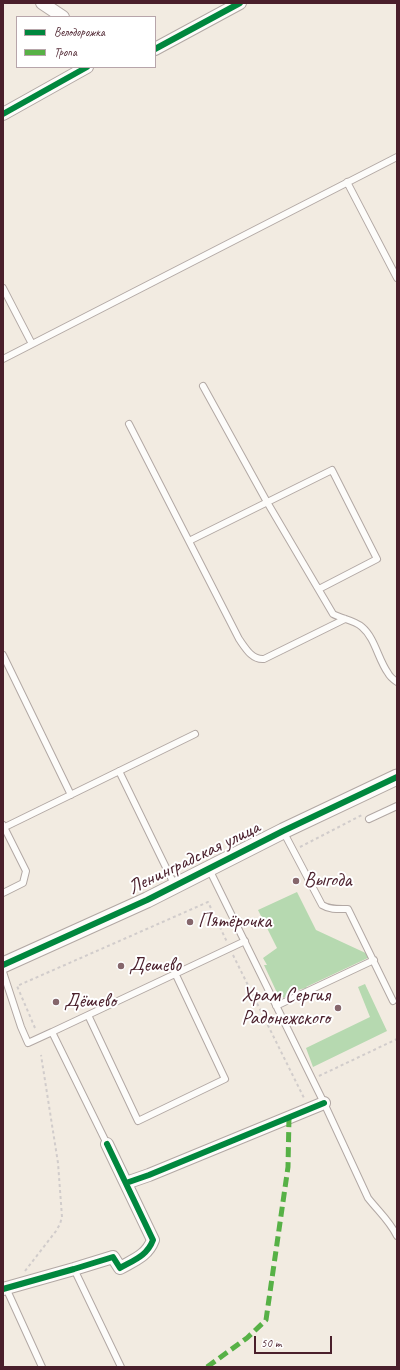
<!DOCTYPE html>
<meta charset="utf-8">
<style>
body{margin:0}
#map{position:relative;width:400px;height:1370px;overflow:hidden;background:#f2ebe1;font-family:Caveat,sans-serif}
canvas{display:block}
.frame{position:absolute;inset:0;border:4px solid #4a1f2b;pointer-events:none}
.legend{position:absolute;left:16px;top:16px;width:140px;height:52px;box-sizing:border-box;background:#fff;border:1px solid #b7a5aa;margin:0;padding:5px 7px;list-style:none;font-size:12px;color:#4a1f2b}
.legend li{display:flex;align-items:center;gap:8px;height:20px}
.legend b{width:20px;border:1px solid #b7a5aa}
.scale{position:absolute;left:254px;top:1336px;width:78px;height:18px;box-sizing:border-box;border:2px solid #4a1f2b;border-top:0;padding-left:5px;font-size:12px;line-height:14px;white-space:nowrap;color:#4a1f2b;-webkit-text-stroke:3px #fff;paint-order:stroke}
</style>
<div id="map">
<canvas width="400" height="1370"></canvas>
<div class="frame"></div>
<ul class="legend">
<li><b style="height:5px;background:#00873e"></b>Велодорожка</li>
<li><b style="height:5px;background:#57b146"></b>Тропа</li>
</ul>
<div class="scale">50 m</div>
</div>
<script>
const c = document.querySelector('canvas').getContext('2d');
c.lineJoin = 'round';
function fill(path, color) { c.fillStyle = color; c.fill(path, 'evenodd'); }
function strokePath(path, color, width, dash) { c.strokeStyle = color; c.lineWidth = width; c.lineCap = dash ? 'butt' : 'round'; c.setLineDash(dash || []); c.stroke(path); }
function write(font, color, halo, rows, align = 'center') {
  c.font = font + ' Caveat,sans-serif'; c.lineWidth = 4; c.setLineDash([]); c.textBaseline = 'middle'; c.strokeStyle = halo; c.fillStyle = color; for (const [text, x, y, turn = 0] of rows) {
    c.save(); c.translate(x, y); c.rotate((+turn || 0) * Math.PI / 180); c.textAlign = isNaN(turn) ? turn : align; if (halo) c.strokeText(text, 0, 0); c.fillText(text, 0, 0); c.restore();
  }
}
fill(new Path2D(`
 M297,892L316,930L372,956L306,987L307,988L301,989L283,998L282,996L279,997L264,965H267L263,958L277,948L258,910Z
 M365,984L387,1031L313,1067L306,1048L370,1017L358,987Z`), '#b6d9b0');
const service = new Path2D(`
 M347,182L397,278
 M3,288L32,344
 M3,359L397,157
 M203,386L267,502L333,614C342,619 354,620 362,627C375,638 378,659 388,673C390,677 394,680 397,682
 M129,424L239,639C246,649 252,660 264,659L345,619
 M189,541L332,470L377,559L319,589
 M3,655L71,795
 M119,771L175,886
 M369,819L397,806
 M5,827L195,734
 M283,831L322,905C330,910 339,909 348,909L393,1001
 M209,869L324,1103L368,1198C379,1212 389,1220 397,1236
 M3,893L23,883L26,871L3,825
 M3,972L21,1027L28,1043L52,1032L107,1144
 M276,1006L374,960
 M88,1015L138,1121L225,1079L176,975
 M52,1032L245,941
 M74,1269L121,1367
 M6,1288L42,1367`);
const minor = new Path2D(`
 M42,3L63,17
 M155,49L240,3
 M3,114L87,67
 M126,1183L149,1175L324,1103
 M3,1289L74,1269L113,1257L120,1268C134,1260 147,1256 153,1240L107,1144`);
const tertiary = new Path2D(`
 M3,965L147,900L283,831L397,777`);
strokePath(service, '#b2a8a4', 8);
strokePath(minor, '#b2a8a4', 14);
strokePath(tertiary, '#b2a8a4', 17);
strokePath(new Path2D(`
 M300,847L362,815
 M233,955L305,1100
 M35,1028L17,986L208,902L227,942
 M319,1076L397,1039
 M25,1271L56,1231L60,1224L62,1217L58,1163L41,1055`), '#d1cccb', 2, [3, 3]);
strokePath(service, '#fdfcfa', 6);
strokePath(minor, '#fdfcfa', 12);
strokePath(tertiary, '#fdfcfa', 15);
strokePath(new Path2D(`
 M207,1367L247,1338L266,1320L288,1167L289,1117`), '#57b146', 5, [10, 5]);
strokePath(new Path2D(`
 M155,49L240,3
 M3,114L87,67
 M3,965L147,900L283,831L397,777
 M126,1183L149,1175L324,1103
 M3,1289L74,1269L113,1257L120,1268C134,1260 147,1256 153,1240L107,1144`), '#00873e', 6);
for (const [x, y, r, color] of [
 [296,881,4,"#85666b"],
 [190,922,4,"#85666b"],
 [121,966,4,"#85666b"],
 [56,1002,4,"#85666b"],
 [338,1008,4,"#85666b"]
]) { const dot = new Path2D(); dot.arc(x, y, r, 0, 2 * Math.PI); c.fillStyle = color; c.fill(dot); strokePath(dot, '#fff', 1.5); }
write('20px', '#4a1f2b', '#fff', [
 ["Ленинградская улица",194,858,-26]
]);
write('20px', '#4a1f2b', '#fff', [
 ["Выгода",304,881],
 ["Пятёрочка",198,922],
 ["Дешево",129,966],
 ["Храм Сергия",330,996,"right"],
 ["Радонежского",330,1019,"right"],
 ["Дёшево",64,1002]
], 'left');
</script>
